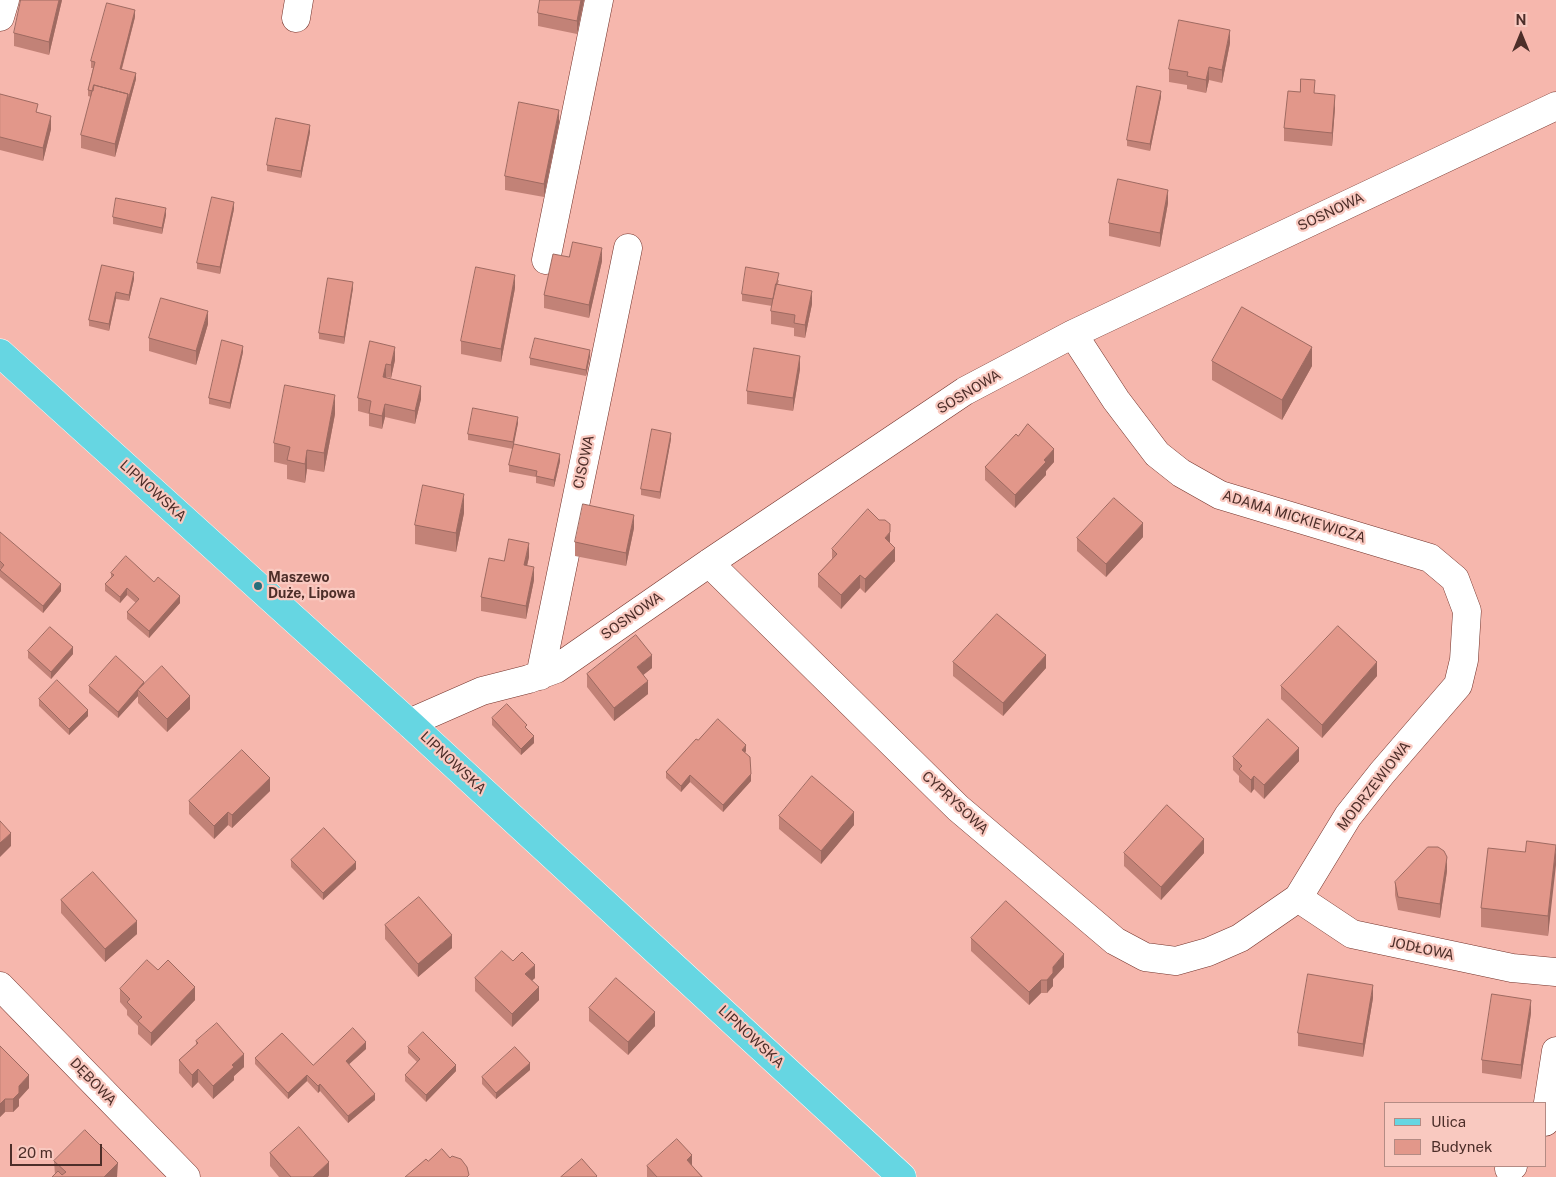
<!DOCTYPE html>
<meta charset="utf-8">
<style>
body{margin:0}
#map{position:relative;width:1556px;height:1177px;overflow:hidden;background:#f6b7ad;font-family:"Public Sans",sans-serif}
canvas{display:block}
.legend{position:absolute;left:1384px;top:1102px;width:162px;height:65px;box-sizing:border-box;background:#f9c9c0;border:1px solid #b48b84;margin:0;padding:6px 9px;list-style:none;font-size:15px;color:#4d2e29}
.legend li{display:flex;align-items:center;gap:10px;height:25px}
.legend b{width:25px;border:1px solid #b48b84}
.north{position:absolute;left:1496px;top:10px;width:50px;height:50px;-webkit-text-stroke:4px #f9c9c0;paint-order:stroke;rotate:0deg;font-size:14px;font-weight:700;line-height:20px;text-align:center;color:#4d2e29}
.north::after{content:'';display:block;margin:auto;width:18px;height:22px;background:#4d2e29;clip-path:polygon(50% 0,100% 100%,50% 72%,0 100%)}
.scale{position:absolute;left:10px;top:1144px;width:92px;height:22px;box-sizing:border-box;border:2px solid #4d2e29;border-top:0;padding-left:6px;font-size:15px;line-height:18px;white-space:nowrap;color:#4d2e29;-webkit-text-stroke:4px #f9c9c0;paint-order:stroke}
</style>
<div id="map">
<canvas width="1556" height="1177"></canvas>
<ul class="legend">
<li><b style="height:6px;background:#66d6e2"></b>Ulica</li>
<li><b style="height:14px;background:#e2978a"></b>Budynek</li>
</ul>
<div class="north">N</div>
<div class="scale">20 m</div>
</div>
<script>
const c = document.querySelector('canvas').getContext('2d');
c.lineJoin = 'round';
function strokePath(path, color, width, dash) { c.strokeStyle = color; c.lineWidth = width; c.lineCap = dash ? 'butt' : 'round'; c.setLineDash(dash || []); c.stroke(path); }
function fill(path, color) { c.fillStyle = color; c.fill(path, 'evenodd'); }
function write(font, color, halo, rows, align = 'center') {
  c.font = font + ' "Public Sans",sans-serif'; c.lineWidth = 4.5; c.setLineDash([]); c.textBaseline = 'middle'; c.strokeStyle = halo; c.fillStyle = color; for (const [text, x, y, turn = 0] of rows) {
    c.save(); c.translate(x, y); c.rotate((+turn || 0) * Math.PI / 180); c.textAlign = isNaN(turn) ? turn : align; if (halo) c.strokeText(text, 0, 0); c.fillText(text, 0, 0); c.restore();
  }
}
const minor = new Path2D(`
 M0,17L5,0
 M296,18L299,0
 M546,260L599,0
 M709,563L958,808L1115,941L1145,957L1176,961L1208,952L1240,938L1298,898L1348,816L1382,773L1458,685L1464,660L1467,611L1455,579L1430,558L1220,495L1181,473L1157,454L1116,400L1073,334
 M540,676L628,248
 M409,723L482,691L529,679L556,669L709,563L965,391L1073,334L1556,106
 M1298,898L1352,934L1512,968L1556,972
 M0,986L186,1177
 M1545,1122L1556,1051
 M1509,1169L1513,1166`);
const major = new Path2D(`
 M0,353L409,723L902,1177`);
strokePath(minor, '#73322a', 29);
strokePath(major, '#fff', 29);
strokePath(minor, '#fff', 28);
strokePath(major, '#66d6e2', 28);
fill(new Path2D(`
 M62,0L49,55L14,46V33Z
 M584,0L577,34L538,26V13Z
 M135,17L122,69L136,79L115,157L81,148V135L91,97L88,96V90L93,68H91V61Z
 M1230,43L1222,83L1209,80L1206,93L1187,89V85L1169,82V69Z
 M1315,93L1335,108L1332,146L1284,141V128Z
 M0,94L38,113L51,129L43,161L0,150Z
 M1161,97L1150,151L1127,146V140Z
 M559,123L544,197L505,190V176Z
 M310,132L301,178L267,171V165Z
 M1168,203L1160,247L1109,236V223Z
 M234,209L220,274L197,269V263Z
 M166,215L162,234L113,224V217Z
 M569,257L602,261L589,318L544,308V295Z
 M102,265L134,279L129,301L116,299L109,331L89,326V320Z
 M779,280L778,284L812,304L805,338L794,336V328L771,324V311L772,306L742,301V294Z
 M353,288L344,344L319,339V333Z
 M515,288L501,362L461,354V341Z
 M208,324L196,365L149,351V338Z
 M370,341L395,360L391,378L386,377L421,399L415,424L385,417L382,429L369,426V414L358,411V398Z
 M243,352L230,409L209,404V398Z
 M590,356L586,376L530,365V358Z
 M1212,361L1312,366L1282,420L1212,380Z
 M800,369L793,411L747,404V391Z
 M335,414L324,472L307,469L305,483L287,479V465L274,462V443Z
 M518,423L513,446L560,461L554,487L536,483V477L509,472V465L513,449L468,440V434Z
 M1018,436L1054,462L1046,471V475L1015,508L985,480V467Z
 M671,439L660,499L641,495V489Z
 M464,513L456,552L415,544V525Z
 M634,528L626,566L575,556V542Z
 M0,532L61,591L43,613L0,577V570L1,569L0,568Z
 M1143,537L1106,577L1077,551V538Z
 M890,543L895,561L865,593L860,588L841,609L818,587V574L832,559V549Z
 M529,557L527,566L534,580L526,619L481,611V597L504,561Z
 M111,573L154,582L180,603L149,638L127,619V612L136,603L127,595L120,603L105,591V584L111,577Z
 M28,651L73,654L51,679L28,658Z
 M953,662L1046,668L1003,716L953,676Z
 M652,668L643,675L648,694L614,721L587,687V674Z
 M1377,676L1322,738L1281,699V686Z
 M144,683L190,709L167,732L138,703V696L118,718L89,693V686Z
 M39,699L88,716L69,735L39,706Z
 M492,718L534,743L521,755L492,725Z
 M698,740L746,751L745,753L751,781L723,812L690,782L681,792L666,778V772Z
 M1233,757L1299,761L1264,799L1254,789L1251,793L1239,782V776L1233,770Z
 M270,791L232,828L228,825L214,839L189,814V801Z
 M779,816L854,825L821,864L779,829Z
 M1556,845L1548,936L1481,927V908L1525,852Z
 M1124,853H1204L1161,900L1124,866Z
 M291,860L356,869L323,900L291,867Z
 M1447,871L1440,918L1398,910L1395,895V882Z
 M61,900L137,934L105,962L61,913Z
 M385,925L452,948L418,977L385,939Z
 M971,938L1064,967L1053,979V986L1047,993H1041L1029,1005L971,951Z
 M513,961L535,978L532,980L539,1000L512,1027L475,991V978Z
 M158,970L195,1000L151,1046L138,1034V1026L127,1015V1010L120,1002V989Z
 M1373,998L1363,1057L1298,1046V1033Z
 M589,1008L655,1026L628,1055L589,1021Z
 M1531,1013L1521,1079L1482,1073V1060Z
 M196,1041L244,1067L234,1076V1080L213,1099L198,1082L192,1088L179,1073V1060L196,1045Z
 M0,1046L29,1088L19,1099V1106L13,1112H5L0,1117Z
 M408,1047L456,1071L426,1102L405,1081V1075L417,1062L408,1053Z
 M366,1049L349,1064L375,1100L348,1123L320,1091L318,1093L307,1081L288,1099L255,1064V1058L313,1065Z
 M530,1070L496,1099L482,1084V1077Z
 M270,1153L329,1175L328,1177H279L270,1166Z
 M54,1161L118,1176L52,1177L55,1175Z
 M647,1166H692L703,1177H647Z`), '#c28277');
fill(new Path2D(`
 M59,0H62L49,55V42Z
 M581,0H584L577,34V21Z
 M135,10V17L120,75V69Z
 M1230,30V43L1222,83V70Z
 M1209,67V80L1206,93V80Z
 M136,73V79L115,157V144L128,94Z
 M1161,91V97L1150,151V144Z
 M1335,95V108L1332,146V133Z
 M559,110V123L544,197V184Z
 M51,116V129L43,161V148Z
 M310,125V132L301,178V171Z
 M1168,190V203L1160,247V233Z
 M234,202V209L220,274V267Z
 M166,208V215L162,234V228Z
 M602,248V261L589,318V305Z
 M134,272V279L129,301V295Z
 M515,275V288L501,362V349Z
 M353,282V288L344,344V337Z
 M812,291V304L805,338V325Z
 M116,292V299L109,331V324Z
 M208,311V324L196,365V351Z
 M243,346V352L230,409V403Z
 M395,347V360L391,378V365Z
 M1312,347V366L1282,420V400Z
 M590,350V356L586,376V370Z
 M800,356V369L793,411V398Z
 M386,364V377H383Z
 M421,386V399L415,424V411Z
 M335,395V414L324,472V453Z
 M385,404V417L382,429V416Z
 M518,417V423L513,449V442Z
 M671,433V439L660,499V492Z
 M1054,449V462L1046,471V475L1015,508V495L1044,460Z
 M307,450V469L305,483V464Z
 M560,454V461L554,487V480Z
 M464,494V513L456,552V533Z
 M634,515V528L626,566V553Z
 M1143,523V537L1106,577V564Z
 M890,532V545L885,538Z
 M529,543V557L524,578V565Z
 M895,548V561L865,593V579Z
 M534,567V580L526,619V606Z
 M860,575V588L841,609V595Z
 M61,584V591L43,613V606Z
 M127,588V595L120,603V597Z
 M180,596V603L149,638V631Z
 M73,647V654L51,679V672Z
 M652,655V668L637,680V667Z
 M1046,655V668L1003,716V703Z
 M1377,662V676L1322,738V725Z
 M648,681V694L614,721V708Z
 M144,682V688L138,690V696L118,718V712Z
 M190,696V709L167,732V719Z
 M88,710V716L69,735V729Z
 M534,736V743L521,755V749Z
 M746,745V751L742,756V750Z
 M1299,748V761L1264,799V785Z
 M751,774V781L723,812V805Z
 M690,775V782L681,792V786Z
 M1254,776V789L1251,793V780Z
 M270,778V791L232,828V815Z
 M228,812V825L214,839V826Z
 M854,812V825L821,864V851Z
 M11,833V846L0,857V843Z
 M1204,839V853L1161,900V887Z
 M1556,846V865L1548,936V916Z
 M1447,857V871L1440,918V904Z
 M356,862V869L323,900V893Z
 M137,921V934L105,962V949Z
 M452,935V948L418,977V964Z
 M1064,954V967L1053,979V986L1047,993V980L1053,967Z
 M535,965V978L525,987V974Z
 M1041,980V993L1029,1005V992Z
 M1373,985V998L1363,1057V1044Z
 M195,987V1000L151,1046V1033Z
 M539,987V1000L512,1027V1014Z
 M1531,1000V1013L1521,1079V1065Z
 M655,1012V1026L628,1055V1042Z
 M366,1042V1049L346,1067V1061Z
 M244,1054V1067L234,1076V1080L213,1099V1086L232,1065Z
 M530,1063V1070L496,1099V1093Z
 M456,1065V1071L426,1102V1095Z
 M198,1069V1082L192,1088V1075Z
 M29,1075V1088L19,1099V1106L13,1112V1099L19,1086Z
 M307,1075V1081L288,1099V1093Z
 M320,1084V1091L318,1093V1086Z
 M375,1094V1100L348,1123V1116Z
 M5,1099V1112L0,1117V1104Z
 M692,1155V1168L687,1160Z
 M329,1162V1175L328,1177H313Z
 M118,1163L117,1177H104Z`), '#9e6a61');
const building = new Path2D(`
 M21,0H59L49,42L14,33Z
 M540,0H581L577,21L538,13Z
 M107,3L135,10L120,69L136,73L128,100V94L94,85L93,91L88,90L95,62L91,61Z
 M1179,20L1230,30L1222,70L1209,67L1206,80L1187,76L1188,72L1169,69Z
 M1301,79L1315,80L1314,93L1335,95L1332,133L1284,128L1288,91L1300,92Z
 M94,85L128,94L115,144L81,135Z
 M1137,86L1161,91L1150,144L1127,140Z
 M0,94L38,104L36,112L51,116L43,148L0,137Z
 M519,102L559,110L544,184L505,176Z
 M276,118L310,125L301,171L267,165Z
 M1118,179L1168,190L1160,233L1109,223Z
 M212,197L234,202L220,267L197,263Z
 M116,198L166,208L162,228L113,217Z
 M573,242L602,248L589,305L544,295L553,254L569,257Z
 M102,265L134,272L129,295L116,292L109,324L89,320Z
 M476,267L515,275L501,349L461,341Z
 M746,267L779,273L773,299L742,294Z
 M328,278L353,282L344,337L319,333Z
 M776,284L812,291L805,325L794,323L795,315L771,311Z
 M161,298L208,311L196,351L149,338Z
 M1242,307L1312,347L1282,400L1212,361Z
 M535,338L590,350L586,370L530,358Z
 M222,340L243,346L230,403L209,398Z
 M370,341L395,347L391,365L386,364L383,377L421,386L415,411L385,404L382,416L369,413L371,401L358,398Z
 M754,348L800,356L793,398L747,391Z
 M285,385L335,395L324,453L307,450L305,464L287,460L290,447L274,443Z
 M473,408L518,417L513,442L468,434Z
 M1028,424L1054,449L1044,460L1046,462L1015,495L985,467L1016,434L1018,436Z
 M652,429L671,433L660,492L641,489Z
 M514,444L560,454L554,480L536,476L537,471L509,465Z
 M423,485L464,494L456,533L415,525Z
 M1114,498L1143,523L1106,564L1077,538Z
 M583,504L634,515L626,553L575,542Z
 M868,509L879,520H885L890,524V532L885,538L895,548L865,579L860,575L841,595L818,574L837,554L832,549Z
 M0,532L61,584L43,606L0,570L4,565L0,561Z
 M509,539L529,543L524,565L534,567L526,606L481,597L489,558L504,561Z
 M126,556L154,582L158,577L180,596L149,631L127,612L139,599L127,588L120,597L105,584L114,575L111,573Z
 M997,614L1046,655L1003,703L953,662Z
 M1338,626L1377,662L1322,725L1281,686Z
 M50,627L73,647L51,672L28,651Z
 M636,635L652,655L637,667L648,681L614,708L587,674Z
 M116,656L144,682L118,712L89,686Z
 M162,666L190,696L167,719L138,690Z
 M57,680L88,710L69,729L39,699Z
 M507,704L527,725L525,727L534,736L521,749L492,718Z
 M718,719L746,745L742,750L750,757L751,774L723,805L690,775L681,786L666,772L696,739L698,740Z
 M1268,719L1299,748L1264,785L1254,776L1251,780L1239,769L1242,766L1233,757Z
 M242,750L270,778L232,815L228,812L214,826L189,801Z
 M812,776L854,812L821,851L779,816Z
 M1167,805L1204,839L1161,887L1124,853Z
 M0,821L11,833L0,843Z
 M324,828L356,862L323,893L291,860Z
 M1527,841L1556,845L1548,916L1481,908L1488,848L1525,852Z
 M1428,847H1438L1444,851L1447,857L1440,904L1398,897L1395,882Z
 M93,872L137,921L105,949L61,900Z
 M419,897L452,935L418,964L385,925Z
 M1006,901L1064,954L1053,967V973L1047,980H1041L1029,992L971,938Z
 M502,951L513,961L522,952L535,965L525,974L539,987L512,1014L475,978Z
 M147,960L158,970L168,960L195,987L151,1033L138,1021L142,1017L127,1002L130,999L120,989Z
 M1308,974L1373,985L1363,1044L1298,1033Z
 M616,978L655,1012L628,1042L589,1008Z
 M1492,994L1531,1000L1521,1065L1482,1060Z
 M217,1023L244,1054L232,1065L234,1067L213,1086L198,1069L192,1075L179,1060L198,1043L196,1041Z
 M353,1028L366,1042L346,1061L375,1094L348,1116L320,1084L318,1086L307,1075L288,1093L255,1058L282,1033L313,1065Z
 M423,1032L456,1065L426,1095L405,1075L420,1059L408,1047Z
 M0,1046L29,1075L19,1086V1093L13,1099H5L0,1104Z
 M515,1047L530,1063L496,1093L482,1077Z
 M299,1127L329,1162L313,1177H291L270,1153Z
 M85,1130L118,1163L104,1177H52L58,1171L62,1175L66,1172L54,1161Z
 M677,1139L692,1155L687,1160L702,1177H657L647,1166Z
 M442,1149L450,1158L452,1156L461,1159L467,1167L469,1175L467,1177H405L426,1159L428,1161Z
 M582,1159L597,1176L596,1177H561Z`);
fill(building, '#e2978a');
strokePath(building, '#9e6a61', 1);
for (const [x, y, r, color] of [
 [258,586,5,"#266e7a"]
]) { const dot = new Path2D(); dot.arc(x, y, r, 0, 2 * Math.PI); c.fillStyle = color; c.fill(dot); strokePath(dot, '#f9c9c0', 2); }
write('14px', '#4d2e29', '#f9c9c0', [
 ["SOSNOWA",1331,212,-25],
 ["SOSNOWA",969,392,-31],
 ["CISOWA",584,462,-78],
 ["LIPNOWSKA",153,491,42],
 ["ADAMA MICKIEWICZA",1294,517,17],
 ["SOSNOWA",632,616,-35],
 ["LIPNOWSKA",453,763,43],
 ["MODRZEWIOWA",1374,786,-52],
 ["CYPRYSOWA",955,803,43],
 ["JODŁOWA",1422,949,12],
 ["LIPNOWSKA",751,1037,43],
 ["DĘBOWA",93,1082,46]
]);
write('bold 14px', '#4d2e29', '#f9c9c0', [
 ["Maszewo",268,578],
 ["Duże, Lipowa",268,594]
], 'left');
</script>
